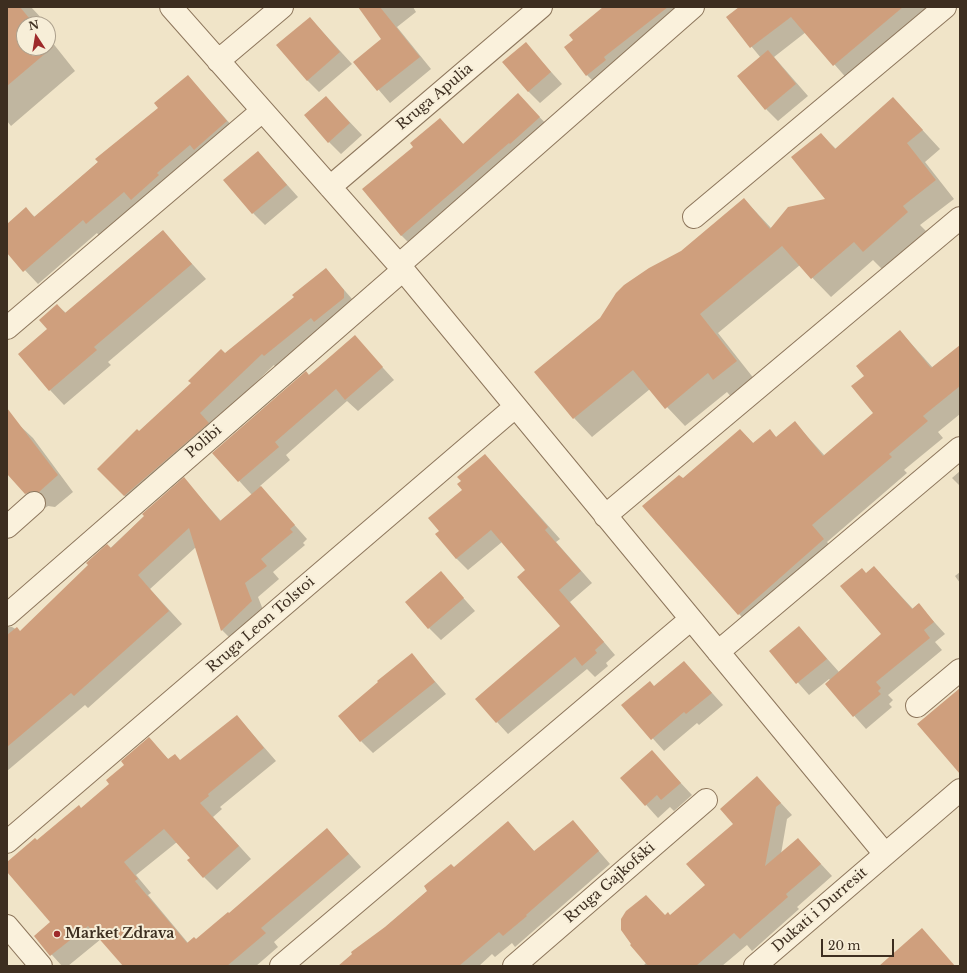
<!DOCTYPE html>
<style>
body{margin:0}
#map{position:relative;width:967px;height:973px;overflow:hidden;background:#f0e4c8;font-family:"Libre Baskerville",serif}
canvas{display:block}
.frame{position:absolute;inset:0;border:8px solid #3d2e20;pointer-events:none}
.north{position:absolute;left:16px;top:16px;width:40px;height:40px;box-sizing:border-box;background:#f7eed8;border:1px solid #ada18e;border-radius:50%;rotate:348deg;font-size:11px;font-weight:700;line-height:16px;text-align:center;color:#3d2e20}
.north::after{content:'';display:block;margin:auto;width:14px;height:18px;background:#9e2a2b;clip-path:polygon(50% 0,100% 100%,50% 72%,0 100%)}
.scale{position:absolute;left:821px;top:939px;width:73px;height:18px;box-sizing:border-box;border:2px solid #3d2e20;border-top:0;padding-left:5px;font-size:12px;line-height:14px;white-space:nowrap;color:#3d2e20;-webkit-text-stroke:3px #f7eed8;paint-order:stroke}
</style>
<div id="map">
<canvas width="967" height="973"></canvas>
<div class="frame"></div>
<div class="north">N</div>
<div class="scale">20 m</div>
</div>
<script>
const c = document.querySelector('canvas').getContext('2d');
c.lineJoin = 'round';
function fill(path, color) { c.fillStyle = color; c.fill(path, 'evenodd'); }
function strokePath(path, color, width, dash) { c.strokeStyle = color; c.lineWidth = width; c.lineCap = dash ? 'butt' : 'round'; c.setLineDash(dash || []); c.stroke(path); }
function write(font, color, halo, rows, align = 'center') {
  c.font = font + ' "Libre Baskerville",serif'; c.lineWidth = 4; c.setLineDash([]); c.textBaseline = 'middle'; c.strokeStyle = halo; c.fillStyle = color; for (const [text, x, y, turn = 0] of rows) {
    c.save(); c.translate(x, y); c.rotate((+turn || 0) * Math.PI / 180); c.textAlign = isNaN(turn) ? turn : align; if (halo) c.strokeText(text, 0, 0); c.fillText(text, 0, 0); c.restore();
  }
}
fill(new Path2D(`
 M7,7H31L45,22L44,24H24V48H48V37L75,71L11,126L7,121Z
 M359,7H413L416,12L397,27L431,69L390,103L355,62L383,39Z
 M604,7H701L599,87L587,75L575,40Z
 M741,7H955L849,81L806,32L774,57L808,96L778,121L766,109L761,58L727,17Z
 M310,18L352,64L319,92L307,80Z
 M526,44L562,84L540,103L528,91Z
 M188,76L240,135L100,237L97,233L38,284L7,251V225L26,209L35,217L160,108Z
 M518,95L554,132L416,250L401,235L414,147L440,119L464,145Z
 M326,97L362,135L341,154L329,142Z
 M893,98L940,149L925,162L954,199L920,225L926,231L883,270L873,260L831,297L800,265L718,333L755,380L732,398L727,392L685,426L650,389L592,437L574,418L682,252L744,199L771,228L827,200L821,134L836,149Z
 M258,152L298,197L265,225L253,213Z
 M162,231L206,279L108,362L111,365L64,405L50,390L48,329L57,305L66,313Z
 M326,269L359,307L276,368L274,365L211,426L137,508L98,469L225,354L296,297Z
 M900,331L933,368L960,359V414L938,432L943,438L904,470L907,473L827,542L839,556L754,630L739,614L683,480L740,430L754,444L770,431L777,438L795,423L825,456L875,413L865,376Z
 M355,337L394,380L358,411L347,401L286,455L290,460L260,486L307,539L303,543L305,545L273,572L279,579L258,597L265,615L235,643L222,630L196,547L150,589L182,624L88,708L85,705L7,771V619L9,622L8,627H12L21,632L184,479L221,521L252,495L214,453Z
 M17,423L33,438L73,492L55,507L48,506L42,510L7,473V426Z
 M485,455L560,539L556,542L592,583L570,602L615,655L606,663L608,666L595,677L587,669L508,734L497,722L562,626L527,570L502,542L468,570L456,558L440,531Z
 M960,471V486L952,478Z
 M874,567L913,609L918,604L945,634L935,642L942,650L888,695L893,700L889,704L892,707L866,729L826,684L830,680L829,679L809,695L770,651L799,627L839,672L883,634L867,574Z
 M960,572V583L955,576Z
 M441,573L475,611L441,640L429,628Z
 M412,655L446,694L373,753L361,741Z
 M684,662L723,705L699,725L697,723L664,751L623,705L655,687Z
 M237,716L276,761L220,807L222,809L213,817L251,859L217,890L204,877L192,858L177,842L136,875L151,893L148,895L188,943L196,940L229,914L327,829L361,867L274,942L278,947L256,966H124L101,939L68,966H62L35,936L52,922L7,870V863L82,809L111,784L149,738L169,760L181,761Z
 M652,752L692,795L674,811L670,807L658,818L622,778Z
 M757,777L792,815L787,819L781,854L798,839L832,876L797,907L799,909L752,951L747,945L722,966H643L646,963L665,916H670L706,886Z
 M508,822L535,852L584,834L610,864L515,947L512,943L495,957L492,954L479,966H340Z`), '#0003');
fill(new Path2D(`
 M7,7H20L34,24H24V48H48V41L53,47L7,86Z
 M358,7H380L420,57L377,91L353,62L381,39Z
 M603,7H668L604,57L606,60L586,76L564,47L573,40L569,35Z
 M739,7H903L833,66L791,17L750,48L726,17Z
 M310,17L340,52L307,81L276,45Z
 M526,42L551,72L528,92L502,62Z
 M768,50L796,84L765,110L737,76Z
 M188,75L227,121L194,150L190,145L157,173L159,175L131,200L124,192L86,224L83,220L23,272L7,253V224L26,207L34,217L98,162L95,159L158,108L154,103Z
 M518,93L540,117L510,144L509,143L401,236L362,189L413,147L410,143L440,118L463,144Z
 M326,96L350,123L328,143L304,115Z
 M893,97L923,130L907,143L936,180L903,206L908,212L863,252L854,242L811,279L782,246L700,314L737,361L713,380L708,373L665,409L633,370L573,419L534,372L600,318L616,293L624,285L649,268L681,251L744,198L770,229L788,207L825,199L791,157L821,133L835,149Z
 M258,151L287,185L252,214L223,180Z
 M163,230L192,264L94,347L97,350L49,391L18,354L47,329L39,320L57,304L65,313Z
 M326,268L344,290V298L314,322L311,318L264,356L262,354L200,413L209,423L124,496L97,469L137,429L139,431L191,383L188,381L221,349L225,353L294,297L292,295Z
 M900,330L931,368L960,345V386L923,416L928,421L889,454L892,457L812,525L824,539L738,615L642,506L679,475L683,478L740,429L753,443L770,429L776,437L795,421L823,456L873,413L851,386L864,376L856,366Z
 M355,335L383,367L345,400L336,389L275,442L279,447L238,482L212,453L306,371L309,375Z
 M7,408L58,475L39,492L32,491L25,494L7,474Z
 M485,454L548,527L545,530L581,571L559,590L604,642L595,650L597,653L582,666L575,657L496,723L475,699L560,626L517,577L525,570L491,530L456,559L435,534L439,531L428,518L462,490L457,484L461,481L457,477Z
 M184,477L220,521L261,486L295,525L290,529L293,532L261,559L267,566L245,583L252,601L221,631L189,528L138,575L169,611L74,696L71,693L7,747V635L17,627L20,631L88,565L86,563L107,544L111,548L144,516L142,514Z
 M874,566L912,609L919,603L934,622L924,630L930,638L876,682L881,688L878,691L881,694L853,717L825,684L881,634L840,586L862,568L866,573Z
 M441,571L464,598L428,629L405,602Z
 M799,626L827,659L796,684L769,651Z
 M412,653L435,682L360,742L338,716L378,682L377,681Z
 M684,661L712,693L686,714L684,712L651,740L621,705L650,681L654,686Z
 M960,688V774L917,724Z
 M237,715L264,748L208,794L209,796L200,803L239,846L203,878L187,860L190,858L164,829L124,862L138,879L135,881L187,943L194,937L196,939L228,912L229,913L327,828L349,854L261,928L266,933L227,966H123L88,926L50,956L34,936L50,922L7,872V862L35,838L37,840L79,805L81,808L109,784L106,780L124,765L121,761L149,737L168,759L175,754L180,760Z
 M652,750L681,783L661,800L657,795L645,806L620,778Z
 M757,776L781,803L776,807L765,866L798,838L821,864L786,894L788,897L740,939L734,933L696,966H648L630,945L631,944L621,930V919L626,911L646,895L665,915L668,912L670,915L705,885L686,864L733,824L720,809Z
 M573,820L599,851L526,915L527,916L503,936L499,932L459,966H338L352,954L351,952L385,927L427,891L424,886L451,864L454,867L508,821L534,851Z
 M922,928L955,966H879Z`), '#cf9f7d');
const minor = new Path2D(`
 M171,7L399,265L885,854
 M218,61L282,7
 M330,187L541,7
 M694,217L945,7
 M399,265L693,7
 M7,328L262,111
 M605,516L960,218
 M7,527L34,503
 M7,615L403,270
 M718,652L960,448
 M917,706L960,670
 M7,842L515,407
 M7,926L41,966
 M281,966L691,619
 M514,966L706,800
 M755,966L960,790`);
strokePath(minor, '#8d765c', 24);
strokePath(minor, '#faf1dc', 22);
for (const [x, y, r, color] of [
 [57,934,4,"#9e2a2b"]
]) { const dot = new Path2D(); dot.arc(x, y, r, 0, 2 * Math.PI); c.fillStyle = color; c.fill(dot); strokePath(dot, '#f7eed8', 1.5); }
write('14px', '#3d2e20', '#f7eed8', [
 ["Rruga Apulia",435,97,-40],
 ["Polibi",204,442,-41],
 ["Rruga Leon Tolstoi",261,625,-41],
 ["Rruga Gajkofski",610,883,-41],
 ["Dukati i Durresit",820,910,-41]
]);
write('bold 14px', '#3d2e20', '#f7eed8', [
 ["Market Zdrava",65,934]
], 'left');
</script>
